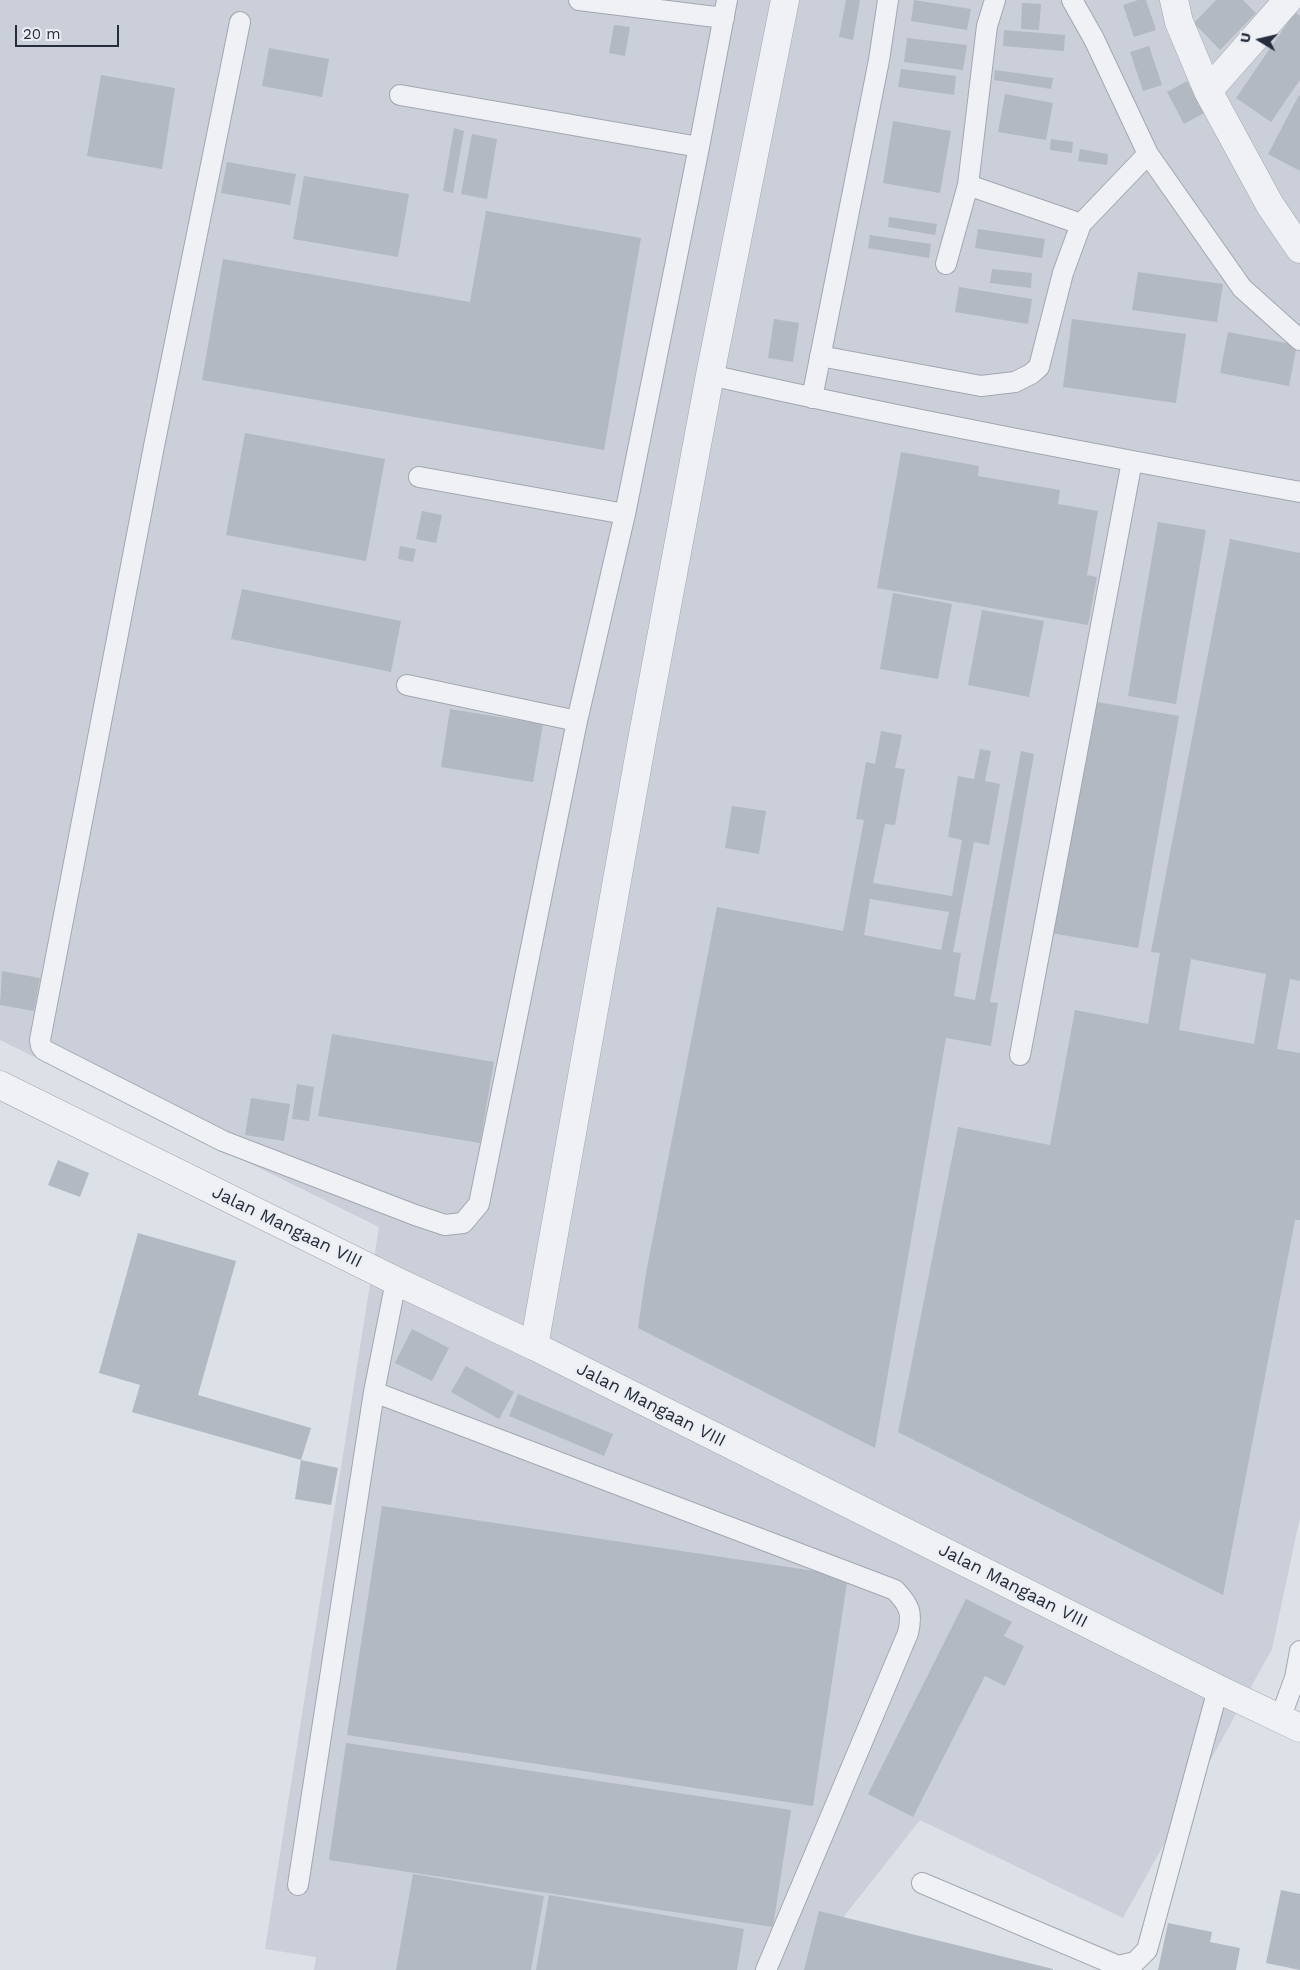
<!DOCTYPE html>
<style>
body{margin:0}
#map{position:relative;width:1300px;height:1970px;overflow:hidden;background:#dce0e7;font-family:"Work Sans",sans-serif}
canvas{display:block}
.north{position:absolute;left:1235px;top:15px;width:50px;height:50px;-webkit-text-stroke:4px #ebeff4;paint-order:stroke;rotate:279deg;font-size:14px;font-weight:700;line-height:20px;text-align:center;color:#262d3d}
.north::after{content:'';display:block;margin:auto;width:18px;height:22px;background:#262d3d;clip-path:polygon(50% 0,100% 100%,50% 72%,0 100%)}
.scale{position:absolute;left:15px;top:25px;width:104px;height:22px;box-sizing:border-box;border:2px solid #262d3d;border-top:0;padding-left:6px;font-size:15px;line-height:18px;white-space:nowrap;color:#262d3d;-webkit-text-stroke:4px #ebeff4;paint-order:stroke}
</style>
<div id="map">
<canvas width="1300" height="1970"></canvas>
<div class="north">U</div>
<div class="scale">20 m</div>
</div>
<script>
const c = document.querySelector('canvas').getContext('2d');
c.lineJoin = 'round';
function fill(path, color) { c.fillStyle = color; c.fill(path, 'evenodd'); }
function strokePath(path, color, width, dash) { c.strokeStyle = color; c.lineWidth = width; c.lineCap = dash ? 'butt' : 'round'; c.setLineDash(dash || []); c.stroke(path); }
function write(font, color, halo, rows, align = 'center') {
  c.font = font + ' "Work Sans",sans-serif'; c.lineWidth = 4.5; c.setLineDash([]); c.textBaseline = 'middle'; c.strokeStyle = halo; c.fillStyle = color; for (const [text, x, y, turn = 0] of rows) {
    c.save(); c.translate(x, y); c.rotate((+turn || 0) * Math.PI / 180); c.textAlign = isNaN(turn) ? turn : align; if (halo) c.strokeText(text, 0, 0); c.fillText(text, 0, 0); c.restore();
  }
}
fill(new Path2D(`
 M0,0H1300V1517L1272,1649L1123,1918L920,1820L845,1915L823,1970H314L316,1957L265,1949L379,1227L0,1040Z`), '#cacfd9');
fill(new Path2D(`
 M846,0H860L853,40L839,37Z
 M914,0L971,9L967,30L911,21Z
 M1138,0H1146L1156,30L1134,37L1123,5Z
 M1216,0H1243L1256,13L1220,50L1194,23Z
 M1022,3L1041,4L1039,30L1021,29Z
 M1295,12L1300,16V80L1271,122L1236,98Z
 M614,25L630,27L625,56L609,53Z
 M1004,30L1065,35L1064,51L1003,46Z
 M907,38L967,45L963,70L904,62Z
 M1149,46L1162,85L1143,91L1130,52Z
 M269,48L329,59L322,97L262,86Z
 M901,69L956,76L954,95L898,87Z
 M995,70L1053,78L1051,89L994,80Z
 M101,75L175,88L162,169L87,156Z
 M1187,81L1204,113L1184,124L1167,92Z
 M1005,94L1053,103L1046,140L998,132Z
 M1299,95L1300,96V171L1268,154Z
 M893,121L951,131L940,193L883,183Z
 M454,128L464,131L453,193L443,191Z
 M472,134L497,139L487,199L461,194Z
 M1051,139L1073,142L1072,153L1050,150Z
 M1080,149L1108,154L1107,165L1078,161Z
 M227,162L296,174L290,205L221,193Z
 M304,176L409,194L398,257L293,239Z
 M486,211L641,238L604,450L202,380L223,259L470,302Z
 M889,217L937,224L935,235L888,227Z
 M978,229L1045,239L1042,258L975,248Z
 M870,235L931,244L929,258L868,248Z
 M992,269L1032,273L1031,288L990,283Z
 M1138,272L1223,284L1217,322L1132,310Z
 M959,287L1032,299L1028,324L955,312Z
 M774,319L799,323L793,362L768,358Z
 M1072,319L1186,334L1176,403L1063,387Z
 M1228,332L1297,345L1289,386L1220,373Z
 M245,433L385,459L366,561L226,535Z
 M901,452L979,466L978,476L1060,490L1058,504L1098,511L1087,575L1097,577L1088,625L877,588Z
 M422,511L442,515L436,543L416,539Z
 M1158,522L1206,530L1176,704L1128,696Z
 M1230,539L1300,553V981L1290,979L1277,1049L1300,1053V1220H1295L1223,1595L898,1432L958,1127L1050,1145L1075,1010L1148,1024L1160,953L1151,952ZM1191,959L1266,974L1254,1044L1179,1030Z
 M400,546L416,549L413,562L398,559Z
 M242,589L401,621L391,672L231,639Z
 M893,593L952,604L938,679L880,669Z
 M982,610L1044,621L1029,697L968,685Z
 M1091,701L1179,716L1138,948L1051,933Z
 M450,709L543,724L533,782L441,767Z
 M881,731L902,735L895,768L905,769L895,825L885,824L873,883L952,896L962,840L948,837L958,776L974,779L980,749L991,751L985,781L1000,784L989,845L974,842L953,952L961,953L954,996L975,1000L1021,751L1034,754L990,1002L998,1003L991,1046L946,1038L875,1448L638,1328L646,1273L717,907L843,931L864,820L856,819L866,762L875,764ZM870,899L949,912L941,950L864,935Z
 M732,806L766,811L759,854L725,848Z
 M2,971L40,978L34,1011L0,1005Z
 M332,1034L494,1062L480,1143L318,1116Z
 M297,1084L314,1087L309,1121L292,1119Z
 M251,1098L290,1104L284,1141L245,1135Z
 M58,1160L89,1173L80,1197L48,1185Z
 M138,1233L236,1261L198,1395L311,1428L301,1460L132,1412L140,1385L99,1373Z
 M412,1329L449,1348L432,1381L395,1363Z
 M466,1366L514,1392L499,1419L451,1392Z
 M518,1394L613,1434L604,1456L509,1416Z
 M301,1460L338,1468L331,1505L295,1499Z
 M382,1506L848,1576L813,1806L347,1735Z
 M966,1599L1012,1622L1004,1636L1024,1646L1005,1686L985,1676L913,1817L868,1794Z
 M346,1743L791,1810L773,1927L329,1860Z
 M413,1874L544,1896L531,1970H396Z
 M1281,1890L1300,1894V1970L1266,1963Z
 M549,1895L744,1929L737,1970H536Z
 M819,1911L1053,1969V1970H804Z
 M1168,1923L1212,1932L1210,1942L1240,1948L1236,1970H1158Z`), '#b3b9c3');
const service = new Path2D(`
 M579,0L724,18
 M995,0L987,26L968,185L1081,224
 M1072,0L1094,39L1148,154L1242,288L1300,340
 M240,22L155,441L40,1040L41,1046L44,1050L223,1141L415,1215L445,1225L463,1223L479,1204L577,721L625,514L699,147L400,95
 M699,147L727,0
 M946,264L968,185
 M820,356L981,386L1015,382L1031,374L1039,367L1063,273L1081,224L1148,154
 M710,375C905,419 1103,456 1300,492
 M812,398L879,60L888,0
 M419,477L625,514
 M407,685L577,721
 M1020,1055L1132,461
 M374,1392L895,1590C909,1605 913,1612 908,1633L766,1970
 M1280,1719L1295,1678L1300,1651
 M922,1883L1118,1966L1135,1962L1147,1950L1218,1689
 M298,1885L374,1392L396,1281`);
const minor = new Path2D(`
 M1174,0L1179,22L1208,91L1270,205L1300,249
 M1208,91L1288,0
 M534,1346L642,740L710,375L785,0`);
const tertiary = new Path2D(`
 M0,1085L396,1281L534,1346L1218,1689L1300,1728`);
strokePath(service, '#a2a7b1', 22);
strokePath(minor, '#a2a7b1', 29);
strokePath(tertiary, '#a2a7b1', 29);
strokePath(service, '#eff1f5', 20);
strokePath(minor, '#eff1f5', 28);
strokePath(tertiary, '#eff1f5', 28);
write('18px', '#262d3d', '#ebeff4', [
 ["Jalan Mangaan VIII",287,1227,26],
 ["Jalan Mangaan VIII",651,1405,27],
 ["Jalan Mangaan VIII",1013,1586,27]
]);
</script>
